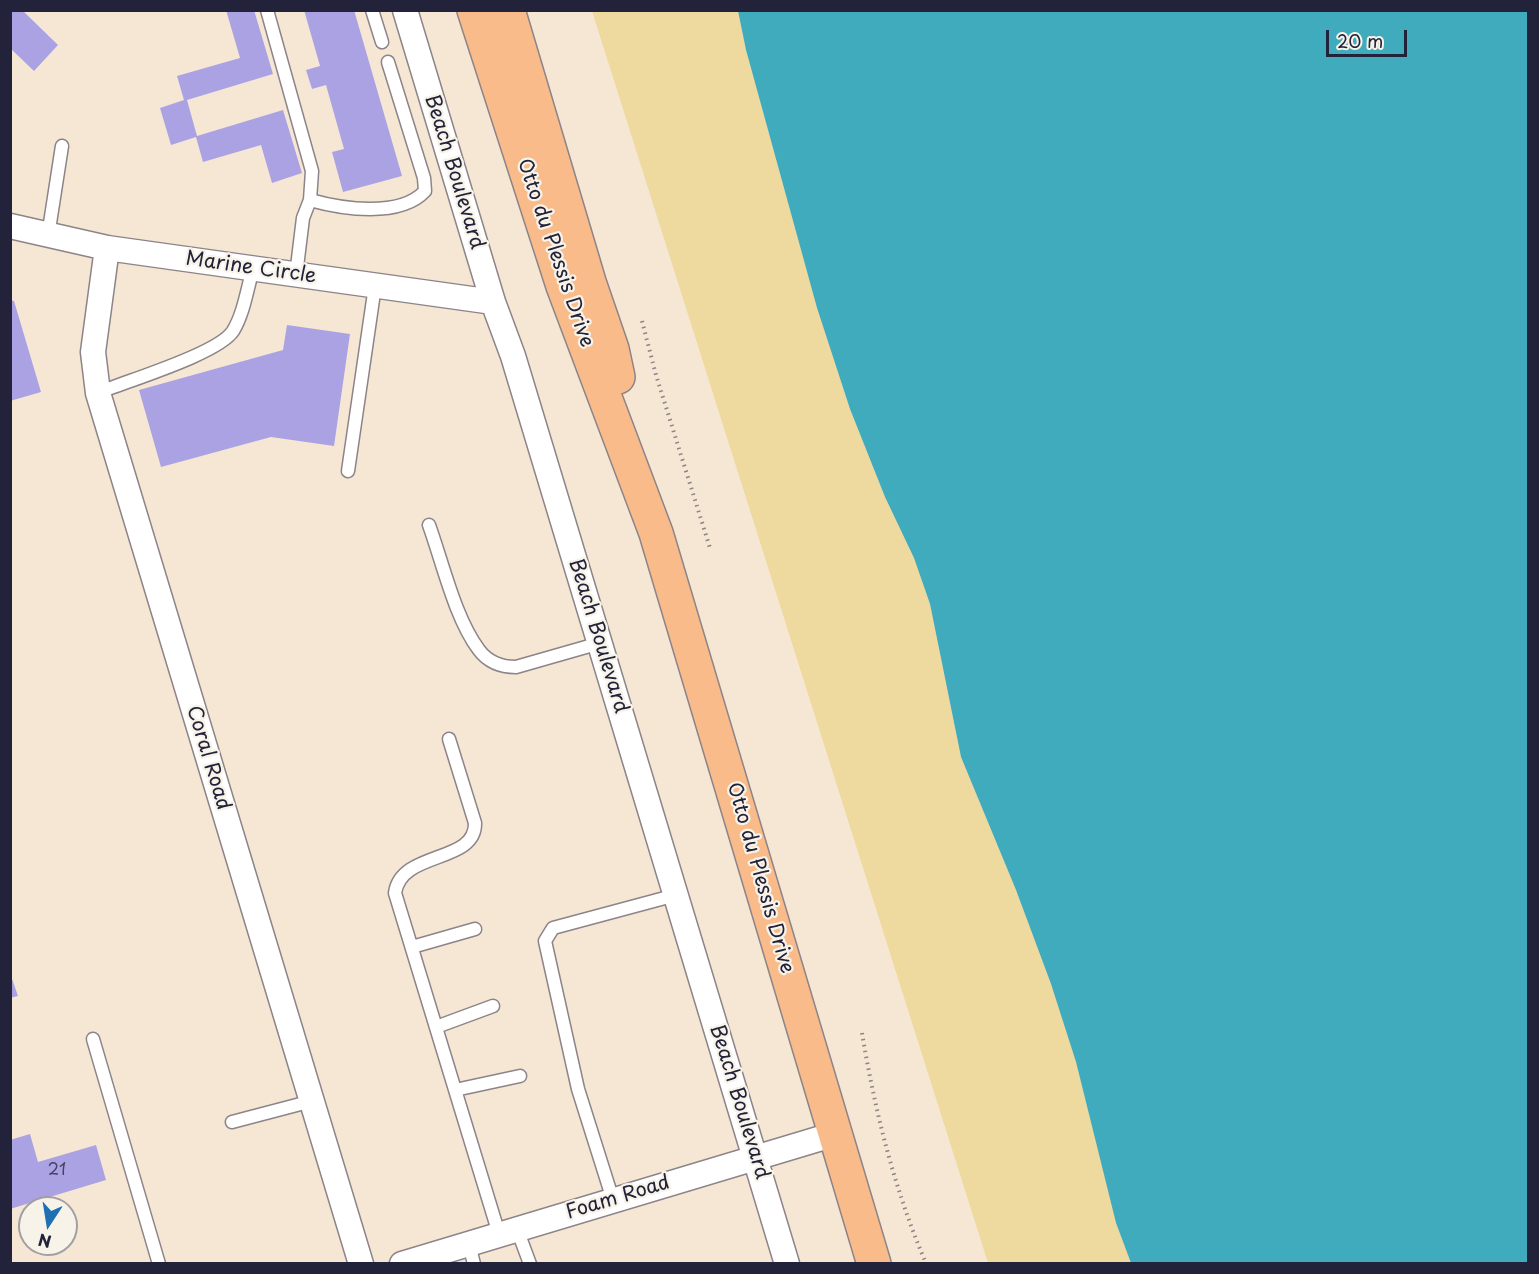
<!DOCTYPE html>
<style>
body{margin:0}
#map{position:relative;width:1539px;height:1274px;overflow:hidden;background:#f6e7d4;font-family:"Playpen Sans",sans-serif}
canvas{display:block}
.frame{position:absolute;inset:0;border:12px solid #22223b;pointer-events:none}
.north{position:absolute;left:18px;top:1196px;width:60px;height:60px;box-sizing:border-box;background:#f7f3e8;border:2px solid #a29fa3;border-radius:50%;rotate:192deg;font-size:16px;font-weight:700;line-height:24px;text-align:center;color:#22223b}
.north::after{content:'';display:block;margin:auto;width:21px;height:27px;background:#1f6fb2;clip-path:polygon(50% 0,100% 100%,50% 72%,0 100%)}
.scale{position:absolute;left:1326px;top:30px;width:81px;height:27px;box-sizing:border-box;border:3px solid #22223b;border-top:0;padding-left:8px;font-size:18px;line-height:21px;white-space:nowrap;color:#22223b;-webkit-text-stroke:4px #f7f3e8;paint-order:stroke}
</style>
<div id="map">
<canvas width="1539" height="1274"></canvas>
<div class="frame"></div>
<div class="north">N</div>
<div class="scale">20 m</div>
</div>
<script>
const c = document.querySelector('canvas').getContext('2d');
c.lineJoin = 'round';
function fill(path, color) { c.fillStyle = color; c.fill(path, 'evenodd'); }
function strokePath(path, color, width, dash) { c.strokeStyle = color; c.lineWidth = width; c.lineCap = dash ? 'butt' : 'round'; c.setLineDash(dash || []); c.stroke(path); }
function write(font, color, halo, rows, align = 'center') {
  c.font = font + ' "Playpen Sans",sans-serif'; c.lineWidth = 4.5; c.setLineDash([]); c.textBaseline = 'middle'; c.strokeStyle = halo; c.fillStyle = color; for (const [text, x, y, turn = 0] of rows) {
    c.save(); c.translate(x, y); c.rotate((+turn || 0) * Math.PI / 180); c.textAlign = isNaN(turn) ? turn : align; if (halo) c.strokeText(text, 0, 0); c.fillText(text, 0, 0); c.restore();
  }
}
fill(new Path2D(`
 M592,11H738L746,50L817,308L850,409L885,497L914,558L930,604L961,757L1016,890L1051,984L1076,1062L1116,1223L1131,1263H988Z`), '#eeda9e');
fill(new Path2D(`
 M738,11H1528V1263H1131L1116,1223L1076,1062L1051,984L1016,890L961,757L930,604L914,558L885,497L850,409L817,308L746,50Z`), '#3fabbd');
fill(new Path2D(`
 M10,10H22L58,45L34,71L10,48Z
 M226,10H254L273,74L187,100L197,136L283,110L302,173L272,183L261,145L203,162L196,137L171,145L160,108L184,100L177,76L240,58Z
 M304,10H354L402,176L343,192L332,152L344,149L326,85L312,89L306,70L320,66Z
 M10,300L14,301L41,392L10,401Z
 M287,325L350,334L334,446L271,437L161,467L139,390L283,350Z
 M10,973L18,996L10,998Z
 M30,1134L38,1162L96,1145L106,1180L10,1209V1140Z`), '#aba2e3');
const service = new Path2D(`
 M267,10L312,171L310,200L303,218L296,275
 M372,10L382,42
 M310,200C342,209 400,218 425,191L424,178L388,62
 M48,236L62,146
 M98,393C126,381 218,354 233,331C244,313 247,289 253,269
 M348,471L375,286
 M429,525C443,564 455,618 479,650C488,662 501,667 516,667L600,643
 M449,739L475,823C476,864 401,850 395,893L499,1234
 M412,947L475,929
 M436,1027L493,1006
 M93,1039L159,1264
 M455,1090L520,1076
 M232,1122L312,1101
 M613,1200L578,1089L545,941L553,928L676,895
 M517,1229L530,1264
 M469,1244L474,1264`);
const minor = new Path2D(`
 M405,10L493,302L513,356L787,1264
 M10,226L107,248L493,302
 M107,248L93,352L98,393L361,1264
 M402,1264L835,1134`);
const primary = new Path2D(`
 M474,10L563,286L656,533L874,1264
 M508,10L589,282L612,349L618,377`);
strokePath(service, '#8c8488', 15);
strokePath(minor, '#8c8488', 27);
strokePath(primary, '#8c8488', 36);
strokePath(new Path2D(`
 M642,321L656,375L710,548
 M862,1033C875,1111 894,1188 925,1261`), '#8c8488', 4, [1.5, 4.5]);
strokePath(service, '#fff', 12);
strokePath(minor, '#fff', 24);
strokePath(primary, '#fabb8b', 33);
write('16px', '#444265', null, [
 ["21",57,1171]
]);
write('20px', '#22223b', '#f7f3e8', [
 ["Beach Boulevard",454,172,73],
 ["Otto du Plessis Drive",555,253,71],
 ["Marine Circle",251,268,8],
 ["Beach Boulevard",598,636,73],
 ["Coral Road",208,758,73],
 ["Otto du Plessis Drive",760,878,74],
 ["Beach Boulevard",739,1102,73],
 ["Foam Road",618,1198,-17]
]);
</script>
